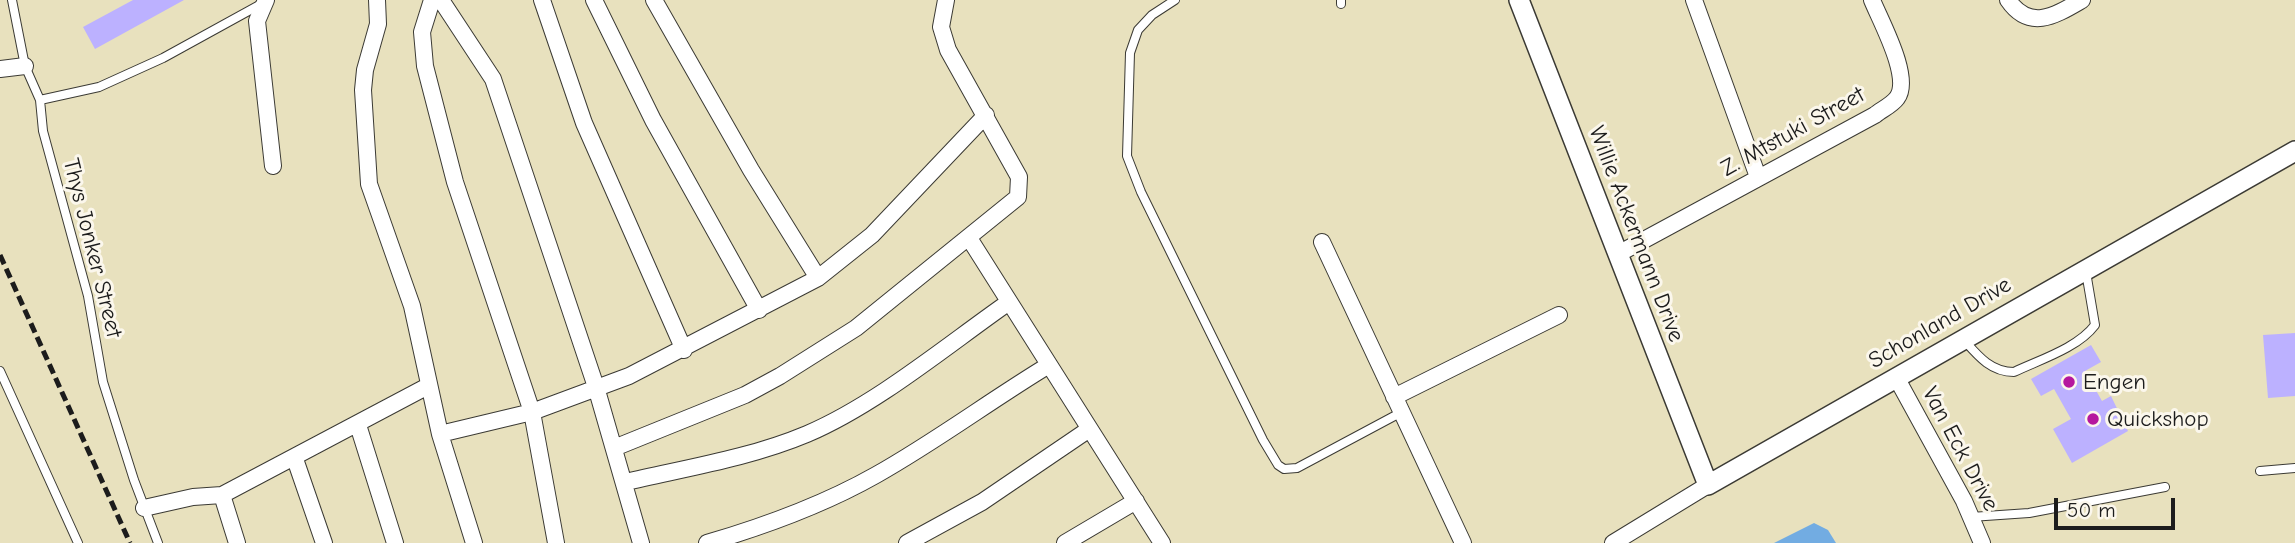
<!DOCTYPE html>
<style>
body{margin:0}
#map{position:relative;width:2295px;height:543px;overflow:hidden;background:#e8e1be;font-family:"Comic Neue",sans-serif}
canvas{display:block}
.scale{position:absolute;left:2054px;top:498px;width:121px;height:32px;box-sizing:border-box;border:4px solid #1c1c1c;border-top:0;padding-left:9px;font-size:21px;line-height:24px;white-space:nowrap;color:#1c1c1c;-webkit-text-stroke:5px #fbf7ec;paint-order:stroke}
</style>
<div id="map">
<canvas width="2295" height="543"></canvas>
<div class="scale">50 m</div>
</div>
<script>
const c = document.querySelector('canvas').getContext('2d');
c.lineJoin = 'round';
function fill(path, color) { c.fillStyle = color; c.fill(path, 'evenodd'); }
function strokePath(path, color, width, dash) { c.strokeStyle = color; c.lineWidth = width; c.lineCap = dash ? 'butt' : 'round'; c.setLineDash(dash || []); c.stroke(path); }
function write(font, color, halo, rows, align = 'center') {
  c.font = font + ' "Comic Neue",sans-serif'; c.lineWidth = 6; c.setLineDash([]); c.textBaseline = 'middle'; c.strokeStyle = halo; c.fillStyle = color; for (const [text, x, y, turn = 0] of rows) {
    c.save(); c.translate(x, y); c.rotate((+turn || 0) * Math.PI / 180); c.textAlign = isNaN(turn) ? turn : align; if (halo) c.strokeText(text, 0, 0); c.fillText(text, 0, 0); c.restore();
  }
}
fill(new Path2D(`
 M1814,523L1828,530L1836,543H1774Z`), '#72ace2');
fill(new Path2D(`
 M133,0H184L95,49L83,27Z
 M2295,333V396L2268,398L2263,335Z
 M2091,345L2101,362L2085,371L2102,401L2111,396L2128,431L2072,463L2053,429L2071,419L2054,389L2041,396L2031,379Z`), '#bcb1ff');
const service = new Path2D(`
 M12,0L25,66L40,100L43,131L88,296L103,382L134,480L158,543
 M1175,0L1152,15L1138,30L1130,53L1127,156L1141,192L1263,440L1278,465L1284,469L1297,468L1400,413
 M1341,0V4
 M40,100L99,87L163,58L263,3
 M1964,340C1978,356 1991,372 2014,372C2039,360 2078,348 2095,325L2086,272
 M0,371L78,543
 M2260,471L2295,468
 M1971,517L2029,513L2165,487`);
const minor = new Path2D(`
 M266,0L257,21L273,166
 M377,0L378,24L365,70L363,90L369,184L412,306L440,434L474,543
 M432,0L422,32L425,66L455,182L532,412L556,543
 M441,0L493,79L596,387L641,543
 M542,0L584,123L684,350
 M594,0L653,120L759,310
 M654,0L751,170L818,278
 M1694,0L1758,177
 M2008,0C2030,32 2056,15 2082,0
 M0,69L25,66
 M969,238L1162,543
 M1322,242L1463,543
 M1618,254L1875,115C1881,110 1892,105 1897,98C1912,78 1881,22 1872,0
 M1896,377L1964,501L1982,543
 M1394,397L1559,315
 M358,425L395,543
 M440,434L532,412L629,376L818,278L872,235L986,115
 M614,448L745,395L780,376L856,328L1018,197L1019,177L948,50L941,27L946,0
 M295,459L324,543
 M626,482C686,468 750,458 807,434C877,404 946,346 1009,302
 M222,495L237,543
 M144,508L193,497L222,495L428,386
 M707,543C765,526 823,505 876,475C935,442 991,400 1049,365
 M907,543L982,502L1088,430
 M1065,543L1136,501
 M1613,543L1708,485`);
const tertiary = new Path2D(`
 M1519,0L1708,485L2295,151`);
strokePath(service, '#3b3a34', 10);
strokePath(minor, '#3b3a34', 18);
strokePath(tertiary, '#3b3a34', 22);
strokePath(service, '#fff', 8);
strokePath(minor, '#fff', 16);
strokePath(tertiary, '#fff', 19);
strokePath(new Path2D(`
 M0,255L130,543`), '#1c1c1c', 5, [10, 5]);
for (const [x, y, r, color] of [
 [2069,382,7,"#b5179e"],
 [2093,419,7,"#b5179e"]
]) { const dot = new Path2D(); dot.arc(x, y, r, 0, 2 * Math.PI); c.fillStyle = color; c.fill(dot); strokePath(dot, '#fbf7ec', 2.5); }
write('23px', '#1c1c1c', '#fbf7ec', [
 ["Z. Mtstuki Street",1793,132,-29],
 ["Willie Ackermann Drive",1636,234,69],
 ["Thys Jonker Street",92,248,76],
 ["Schonland Drive",1940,323,-30],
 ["Van Eck Drive",1960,449,62]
]);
write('23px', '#1c1c1c', '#fbf7ec', [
 ["Engen",2083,382],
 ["Quickshop",2107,419]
], 'left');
</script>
